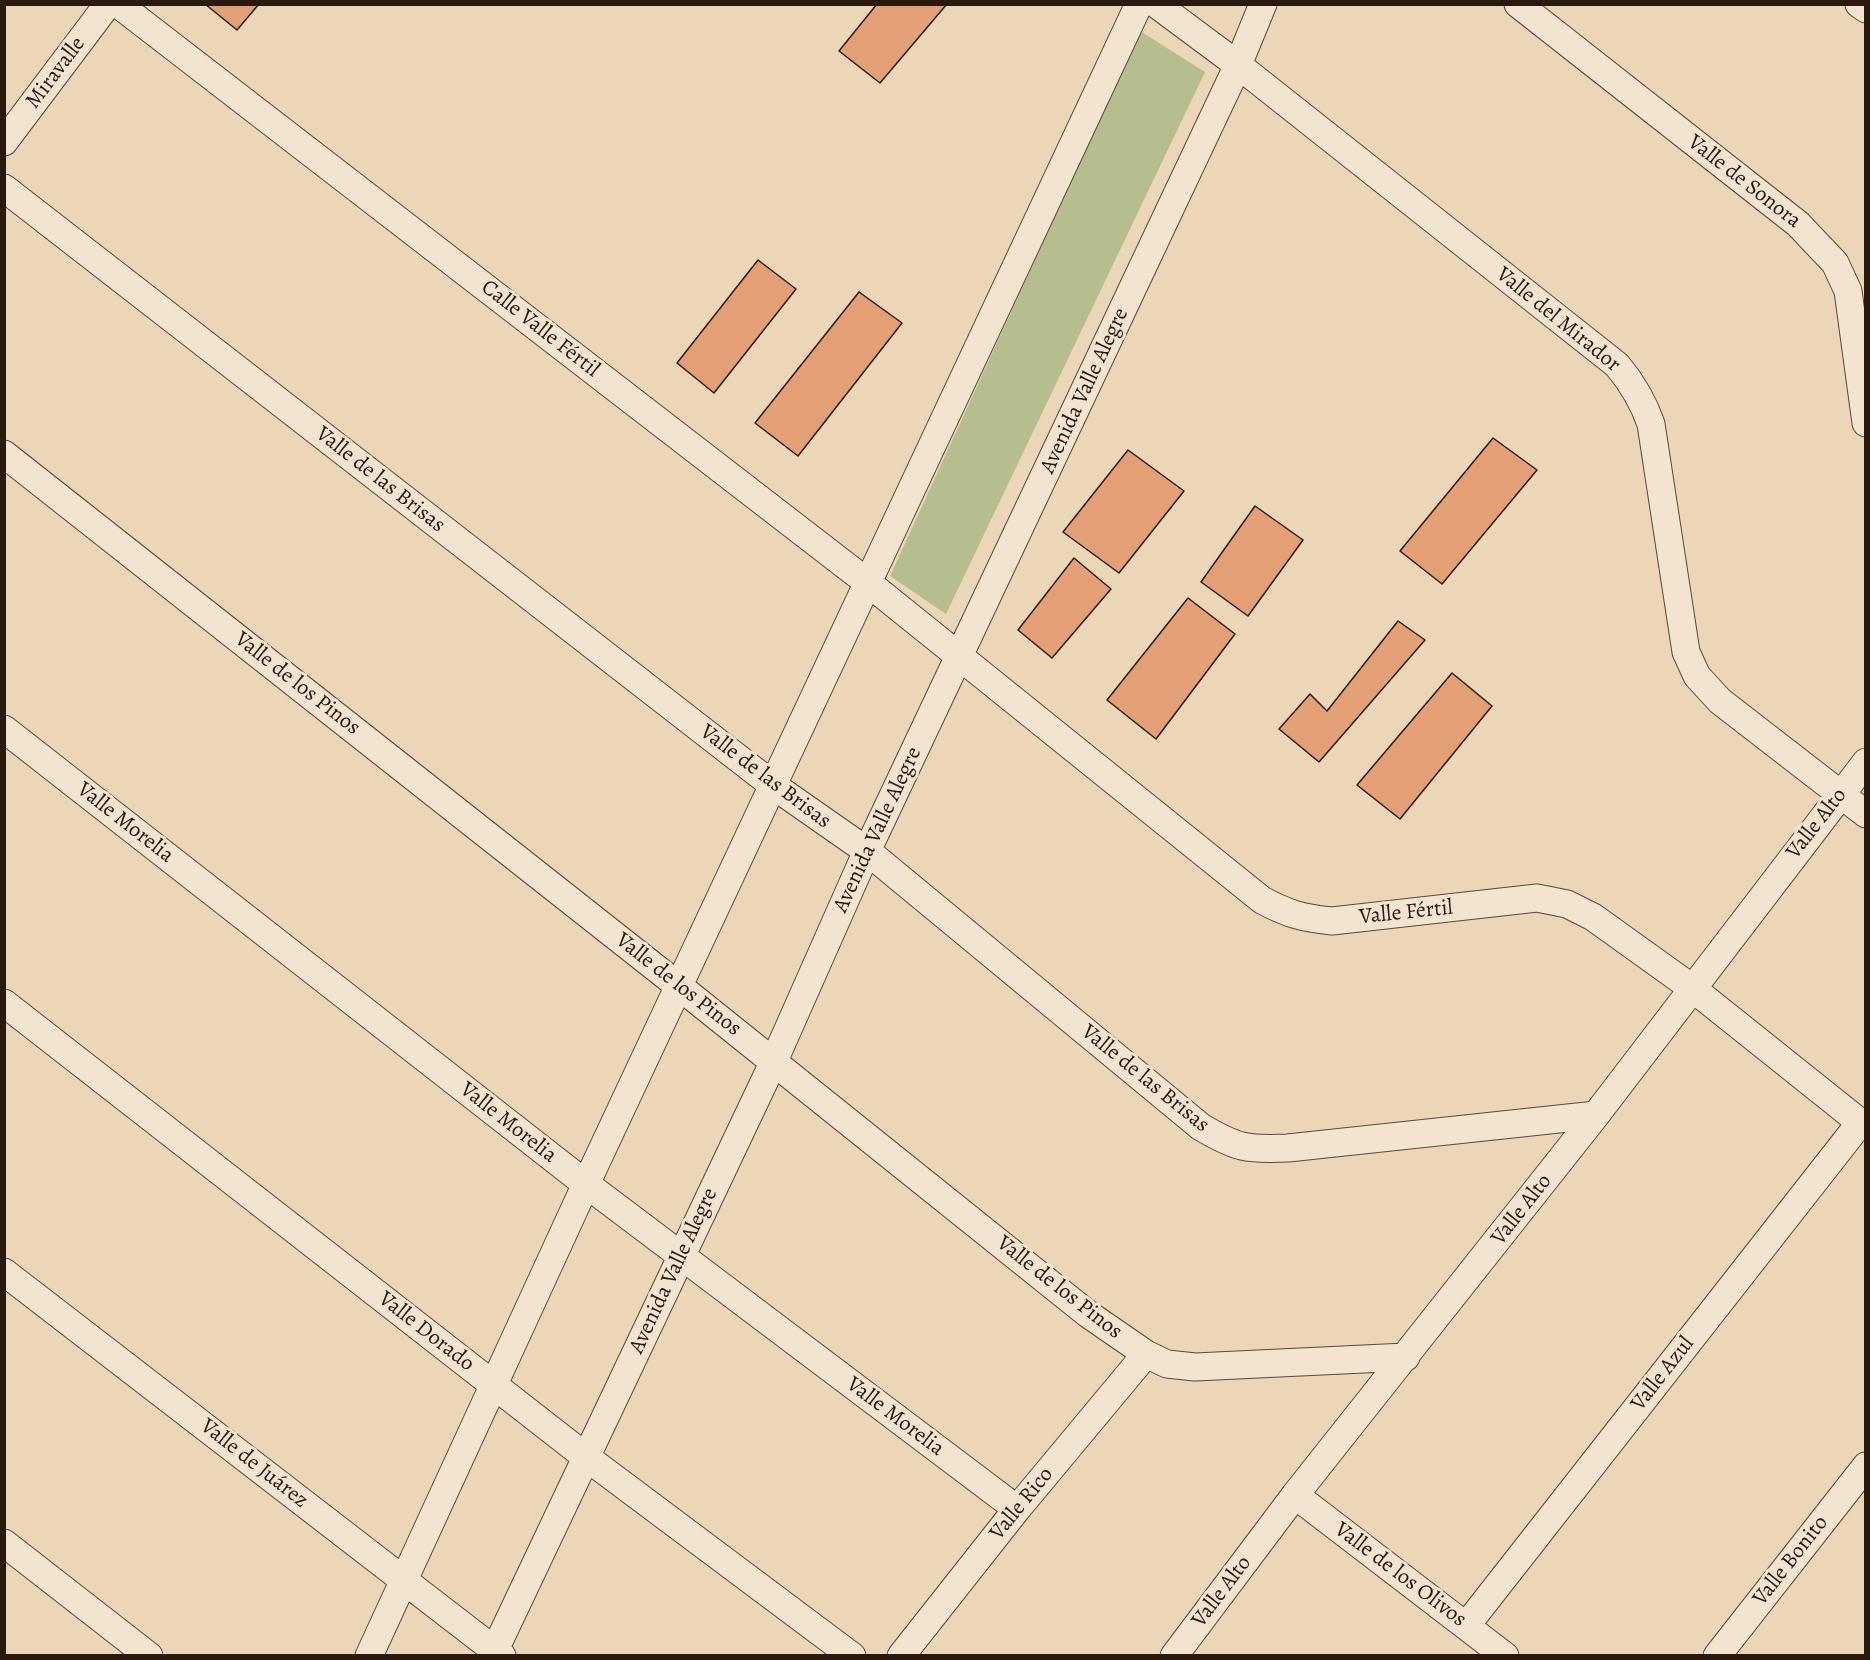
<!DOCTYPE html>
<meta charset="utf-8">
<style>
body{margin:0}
#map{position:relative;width:1870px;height:1660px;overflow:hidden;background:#ebd6b8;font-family:Alegreya,serif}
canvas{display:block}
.frame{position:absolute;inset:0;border:6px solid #2b1910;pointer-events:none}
</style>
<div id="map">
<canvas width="1870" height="1660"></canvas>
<div class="frame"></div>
</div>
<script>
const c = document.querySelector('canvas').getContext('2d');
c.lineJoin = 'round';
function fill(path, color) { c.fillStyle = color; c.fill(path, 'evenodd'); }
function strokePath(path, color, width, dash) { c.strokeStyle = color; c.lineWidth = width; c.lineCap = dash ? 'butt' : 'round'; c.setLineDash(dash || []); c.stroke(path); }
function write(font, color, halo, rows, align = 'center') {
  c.font = font + ' Alegreya,serif'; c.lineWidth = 6; c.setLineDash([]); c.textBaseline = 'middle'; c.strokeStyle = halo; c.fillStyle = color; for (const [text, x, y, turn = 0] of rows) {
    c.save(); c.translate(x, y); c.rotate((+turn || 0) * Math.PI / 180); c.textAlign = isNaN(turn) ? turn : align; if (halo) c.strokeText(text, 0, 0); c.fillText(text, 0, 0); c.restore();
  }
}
fill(new Path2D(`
 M1140,31L1205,72L946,614L890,576Z`), '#b6be8f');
const building = new Path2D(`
 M205,4H259L237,30Z
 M877,4H947L880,83L839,51Z
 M758,260L796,289L714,393L677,363Z
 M859,292L902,323L798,456L755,423Z
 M1493,438L1537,470L1442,584L1400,551Z
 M1128,450L1184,491L1119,573L1063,532Z
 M1255,506L1303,540L1248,616L1201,582Z
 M1074,558L1111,589L1052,658L1018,630Z
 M1188,598L1235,634L1156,739L1107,700Z
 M1398,621L1425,640L1319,762L1279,729L1310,694L1327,711Z
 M1452,673L1492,706L1400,819L1357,785Z`);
fill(building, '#e49f77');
strokePath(building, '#2b1910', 1.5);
const street = new Path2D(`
 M118,4L867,582L1262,900C1288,914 1302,918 1332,921L1537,898L1567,904L1593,917L1692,988L1866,1127
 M1156,4L1238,65L1617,365C1633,384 1643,401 1651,424L1686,652L1697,676L1720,701L1866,814
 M1518,4L1798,224L1835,263L1848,291L1866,423
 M1859,4L1866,9
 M4,142L108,4
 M4,188L774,786L867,851L1201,1127C1237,1148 1246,1150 1288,1148L1596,1115
 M4,454L680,987L1088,1314L1146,1354L1167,1364L1195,1367L1406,1357
 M4,729L586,1184L1017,1509
 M4,1003L586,1457L852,1656
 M4,1272L502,1656
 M1295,1495L1505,1656
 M4,1543L149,1656
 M1466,1626L1860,1123
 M369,1656L586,1184L1139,4
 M492,1656L774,1061L867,851L1238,65L1263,4
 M901,1656L1017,1509L1146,1354
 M1174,1656L1295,1495L1596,1115L1866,762
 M1717,1656L1866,1466`);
strokePath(street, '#5b483a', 29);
strokePath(street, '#f2e4d1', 27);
write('22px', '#2b1910', '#f2e4d1', [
 ["Miravalle",56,73,-53],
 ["Valle de Sonora",1744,182,38],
 ["Valle del Mirador",1558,320,39],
 ["Calle Valle Fértil",540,329,38],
 ["Avenida Valle Alegre",1085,391,-65],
 ["Valle de las Brisas",380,480,38],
 ["Valle de los Pinos",297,684,38],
 ["Valle de las Brisas",765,777,37],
 ["Valle Morelia",125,823,38],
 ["Valle Alto",1817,824,-52],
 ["Avenida Valle Alegre",878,830,-65],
 ["Valle Fértil",1406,913,-6],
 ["Valle de los Pinos",678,985,38],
 ["Valle de las Brisas",1145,1079,39],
 ["Valle Morelia",508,1123,38],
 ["Valle Alto",1522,1210,-52],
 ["Avenida Valle Alegre",674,1271,-65],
 ["Valle de los Pinos",1059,1288,38],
 ["Valle Dorado",426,1332,38],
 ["Valle Azul",1663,1374,-52],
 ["Valle Morelia",895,1417,37],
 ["Valle de Juárez",254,1464,38],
 ["Valle Rico",1022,1504,-51],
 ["Valle Bonito",1791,1561,-52],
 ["Valle de los Olivos",1400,1575,37],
 ["Valle Alto",1222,1592,-53]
]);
</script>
